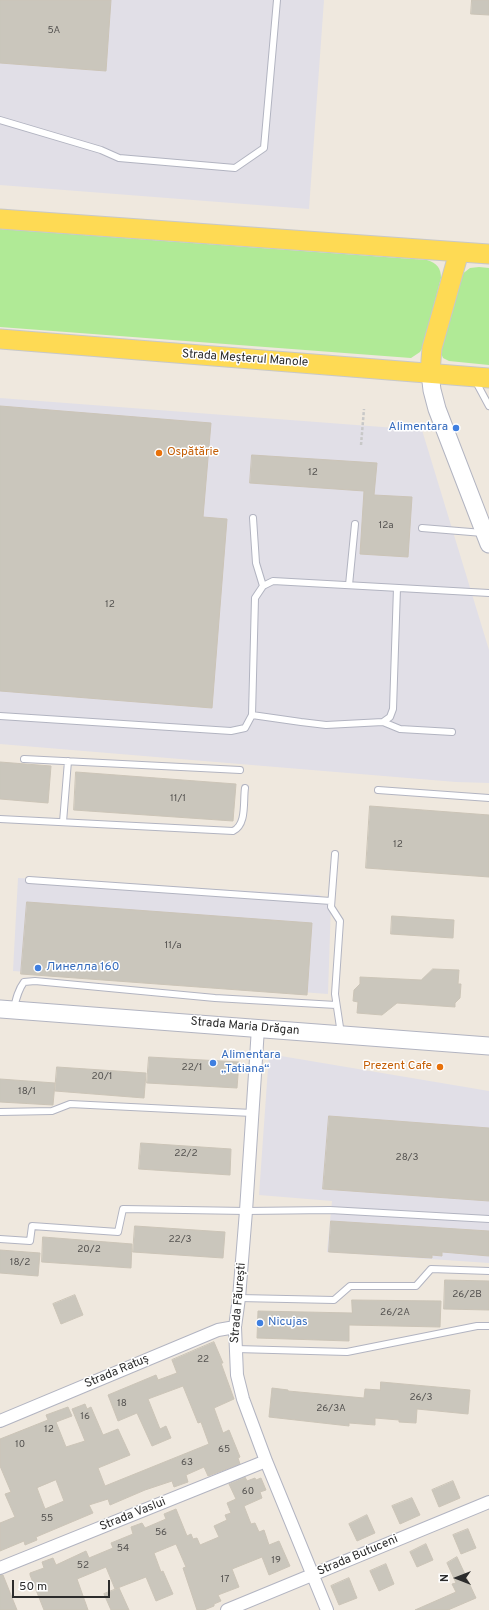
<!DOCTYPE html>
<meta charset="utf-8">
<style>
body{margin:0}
#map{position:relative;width:489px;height:1610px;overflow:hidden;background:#efe8de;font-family:Overpass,sans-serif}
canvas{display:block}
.north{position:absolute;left:437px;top:1558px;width:40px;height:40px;-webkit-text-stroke:3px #fff;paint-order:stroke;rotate:270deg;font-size:11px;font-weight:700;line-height:16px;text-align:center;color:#2c2c2c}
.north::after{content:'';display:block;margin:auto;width:14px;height:18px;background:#2c2c2c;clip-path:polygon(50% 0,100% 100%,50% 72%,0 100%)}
.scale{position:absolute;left:12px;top:1580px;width:98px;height:18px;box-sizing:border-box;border:2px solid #2c2c2c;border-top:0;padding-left:5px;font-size:12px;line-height:14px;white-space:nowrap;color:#2c2c2c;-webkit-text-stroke:3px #fff;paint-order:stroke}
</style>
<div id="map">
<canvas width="489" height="1610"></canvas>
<div class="north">N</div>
<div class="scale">50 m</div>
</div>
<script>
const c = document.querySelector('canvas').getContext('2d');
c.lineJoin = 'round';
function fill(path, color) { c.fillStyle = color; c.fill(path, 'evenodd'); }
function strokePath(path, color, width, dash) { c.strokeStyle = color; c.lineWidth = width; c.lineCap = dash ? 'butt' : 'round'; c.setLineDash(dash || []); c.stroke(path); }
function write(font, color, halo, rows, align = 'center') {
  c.font = font + ' Overpass,sans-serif'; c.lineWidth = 3; c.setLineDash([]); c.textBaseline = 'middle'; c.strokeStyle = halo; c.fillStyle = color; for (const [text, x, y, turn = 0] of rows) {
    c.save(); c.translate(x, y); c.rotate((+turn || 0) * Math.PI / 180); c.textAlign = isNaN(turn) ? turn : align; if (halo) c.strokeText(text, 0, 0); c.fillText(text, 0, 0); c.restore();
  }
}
fill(new Path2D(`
 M0,0H324L309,209L0,185Z
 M0,398L422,430L489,650V783L456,782L0,744Z
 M18,878L319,895L331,903L328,994L13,971Z
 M269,1054L489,1091V1263L327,1252L332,1201L259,1195Z`), '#e1dfe7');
fill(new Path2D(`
 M0,229L427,260C437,263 441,268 441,278L423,347L420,352L411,358L0,327Z
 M479,267L489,268V365L449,361L443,358L440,351L461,275L470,268Z`), '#b0ea96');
const building = new Path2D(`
 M0,0H111L106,71L0,63Z
 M472,0H489V15L471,14Z
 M0,406L211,423L203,517L227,519L212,708L0,691Z
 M252,455L377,463L374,495L412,497L408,557L360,554L364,491L250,483Z
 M0,762L51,766L48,803L0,799Z
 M76,772L236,784L233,821L74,810Z
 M370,806L489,815V877L366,868Z
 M27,902L312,923L307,995L21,974Z
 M392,916L454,920L453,938L391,934Z
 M433,969L459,970L458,984H461L460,998L455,1003V1007L397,1003L382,1015L357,1013L358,1002L353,1001L354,990L360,984V977L421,980Z
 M149,1057L239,1062L237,1088L147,1083Z
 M57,1067L146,1073L144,1098L55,1091Z
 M0,1079L55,1083L53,1105L0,1102Z
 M329,1116L489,1128V1201L323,1189Z
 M141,1143L231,1149L230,1175L139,1169Z
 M331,1221L489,1231V1256L442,1252V1256L432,1255V1258L329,1252Z
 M135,1226L225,1232L223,1258L133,1252Z
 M43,1237L132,1244L131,1268L42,1262Z
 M0,1250L40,1253L38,1276L0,1273Z
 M445,1280L489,1281V1310L444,1309Z
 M75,1295L83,1315L61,1324L53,1304Z
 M352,1300L441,1301L440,1327L349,1325V1341L257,1338L258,1311L352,1313Z
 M214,1342L223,1363H221L234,1399L214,1408L223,1433L229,1430L240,1457L238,1458L240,1464L208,1476L204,1467L186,1475L188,1482L174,1487L172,1481L145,1490L110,1505L108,1499L89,1505L93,1513L36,1537L37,1540L25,1545L24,1541L0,1551V1523L15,1517L5,1494L11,1492L0,1466V1439L48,1420L46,1415L68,1407L72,1416L56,1422L66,1447L85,1441L72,1409L85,1404L87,1409L91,1407L103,1435L118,1429L130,1455L98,1468L105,1486L209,1444L201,1422L198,1423L183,1386L148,1399L160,1429L166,1426L171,1438L152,1446L137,1413L118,1421L108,1395L156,1375L158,1380L177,1373L172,1360ZM56,1480L64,1501L45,1509L37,1488Z
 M381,1382L470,1390L468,1414L417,1409L416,1423L399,1422V1420L375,1418V1425L349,1423V1426L269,1417L272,1388L288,1390V1391L364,1398L365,1389L380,1390Z
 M245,1477L247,1481L255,1478L256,1480L261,1478L266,1490L260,1492L262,1498L244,1506L251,1524L255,1523L259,1532L264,1530L269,1545L279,1541L290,1566L269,1575L262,1557L232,1569L239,1587L218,1595L221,1601L214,1604V1606L204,1610H197L183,1568L186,1567L176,1544L154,1553L161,1572L163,1571L173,1594L156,1601L146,1577L115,1589L106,1567L77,1579L88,1610H44L30,1575V1573L44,1568L42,1562L53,1558L56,1565L86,1551L89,1558L113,1548L111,1543L133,1534L131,1527L142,1523L145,1528L166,1519L164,1514L176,1509L187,1536L191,1534L193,1539L197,1538L200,1545L219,1537L214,1526L227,1520L225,1515L231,1513L227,1503L236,1499L229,1484Z
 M453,1481L460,1498L439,1507L432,1490Z
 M412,1498L420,1515L400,1524L392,1506Z
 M367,1515L375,1533L357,1541L349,1524Z
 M468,1529L476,1548L461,1554L453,1535Z
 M426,1544L433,1560L417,1567L410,1552Z
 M457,1557L476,1598L448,1610H415L456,1592L452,1584L456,1583L447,1563Z
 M386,1564L394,1584L379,1591L370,1571Z
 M0,1575H3L17,1610H0Z
 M349,1578L357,1598L339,1605L331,1586Z
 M119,1588L129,1610H111L104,1594Z`);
fill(building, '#cac6bc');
strokePath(building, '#cbc4b7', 1);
const lane = new Path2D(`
 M0,120L101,150L119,158L235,168L264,148L277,0
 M475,380L489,406
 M253,518L256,563L263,586
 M422,528L483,533
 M349,585L355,524
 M252,715L301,722L326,725L383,722L390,717L393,709L397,588
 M0,716L231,731L245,728L252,715L255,598L263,586L273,581L489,593
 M383,722L400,729L452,732
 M24,759L240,770
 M378,790L489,798
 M0,819L233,831C247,825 243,801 245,788
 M63,822L68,761
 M335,854L331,907L340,921L335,994L341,1034
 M29,880L331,901
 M14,1008C16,999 18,990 24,982L35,981L215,998L336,1005
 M0,1112L52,1111L70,1104L252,1113
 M0,1239L30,1241L32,1226L118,1232L123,1209L246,1211L330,1210L489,1219
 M239,1298L334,1300L350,1286H416L431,1269L489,1271
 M236,1349L347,1352L477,1326H489`);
const street = new Path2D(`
 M258,1028L246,1211L239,1298L235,1327L237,1375L243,1399L266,1461L327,1610
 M0,1421L218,1330L235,1327
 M0,1568L266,1461
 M227,1610L489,1502`);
const secondary = new Path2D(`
 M430,373L432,390L437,409L489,544
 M0,1009C163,1020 326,1035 489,1046`);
const primary = new Path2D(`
 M0,219L489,254
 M0,339L489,378
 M430,373L432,348L459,252`);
strokePath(lane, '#b2b4c1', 8);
strokePath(street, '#b2b4c1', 14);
strokePath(secondary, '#b2b4c1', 19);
strokePath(primary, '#c8c8c8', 21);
strokePath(new Path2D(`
 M361,445L364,409`), '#c8c8c8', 2.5, [3, 2]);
strokePath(lane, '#fff', 6);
strokePath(street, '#fff', 12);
strokePath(secondary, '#fff', 17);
strokePath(primary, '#feda54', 19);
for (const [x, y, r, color] of [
 [456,428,4,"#3f7fe0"],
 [159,453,4,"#e8710a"],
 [38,968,4,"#3f7fe0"],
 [213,1063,4,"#3f7fe0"],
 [440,1067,4,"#e8710a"],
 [260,1323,4,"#3f7fe0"]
]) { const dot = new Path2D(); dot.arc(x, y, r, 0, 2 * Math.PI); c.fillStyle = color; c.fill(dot); strokePath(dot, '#fff', 1.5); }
write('10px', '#545250', null, [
 ["5A",54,31],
 ["12",313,473],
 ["12a",386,526],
 ["12",110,605],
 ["11/1",178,799],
 ["12",398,845],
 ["11/a",173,946],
 ["22/1",192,1068],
 ["20/1",102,1077],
 ["18/1",27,1092],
 ["22/2",186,1154],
 ["28/3",407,1158],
 ["22/3",180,1240],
 ["20/2",89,1250],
 ["18/2",20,1263],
 ["26/2B",467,1295],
 ["26/2A",395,1313],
 ["22",203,1360],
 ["26/3",421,1398],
 ["18",122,1404],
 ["26/3A",331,1409],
 ["16",85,1417],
 ["12",49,1430],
 ["10",20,1445],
 ["65",224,1450],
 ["63",187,1463],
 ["60",248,1492],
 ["55",47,1519],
 ["56",161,1533],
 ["54",123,1549],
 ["19",276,1561],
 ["52",83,1566],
 ["17",225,1580]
]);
write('12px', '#2c2c2c', '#fff', [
 ["Strada Meșterul Manole",245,359,4],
 ["Strada Maria Drăgan",245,1027,5],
 ["Strada Făurești",239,1303,-85],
 ["Strada Ratuș",117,1372,-23],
 ["Strada Vaslui",133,1515,-22],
 ["Strada Butuceni",358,1556,-23]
]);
write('12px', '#366cbe', '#fff', [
 ["Alimentara",448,428,"right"],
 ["Линелла 160",46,968],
 ["Alimentara",221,1056],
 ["„Tatiana“",221,1070],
 ["Nicujas",268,1323]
], 'left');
write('12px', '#c56008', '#fff', [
 ["Ospătărie",167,453],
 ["Prezent Cafe",432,1067,"right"]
], 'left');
</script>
